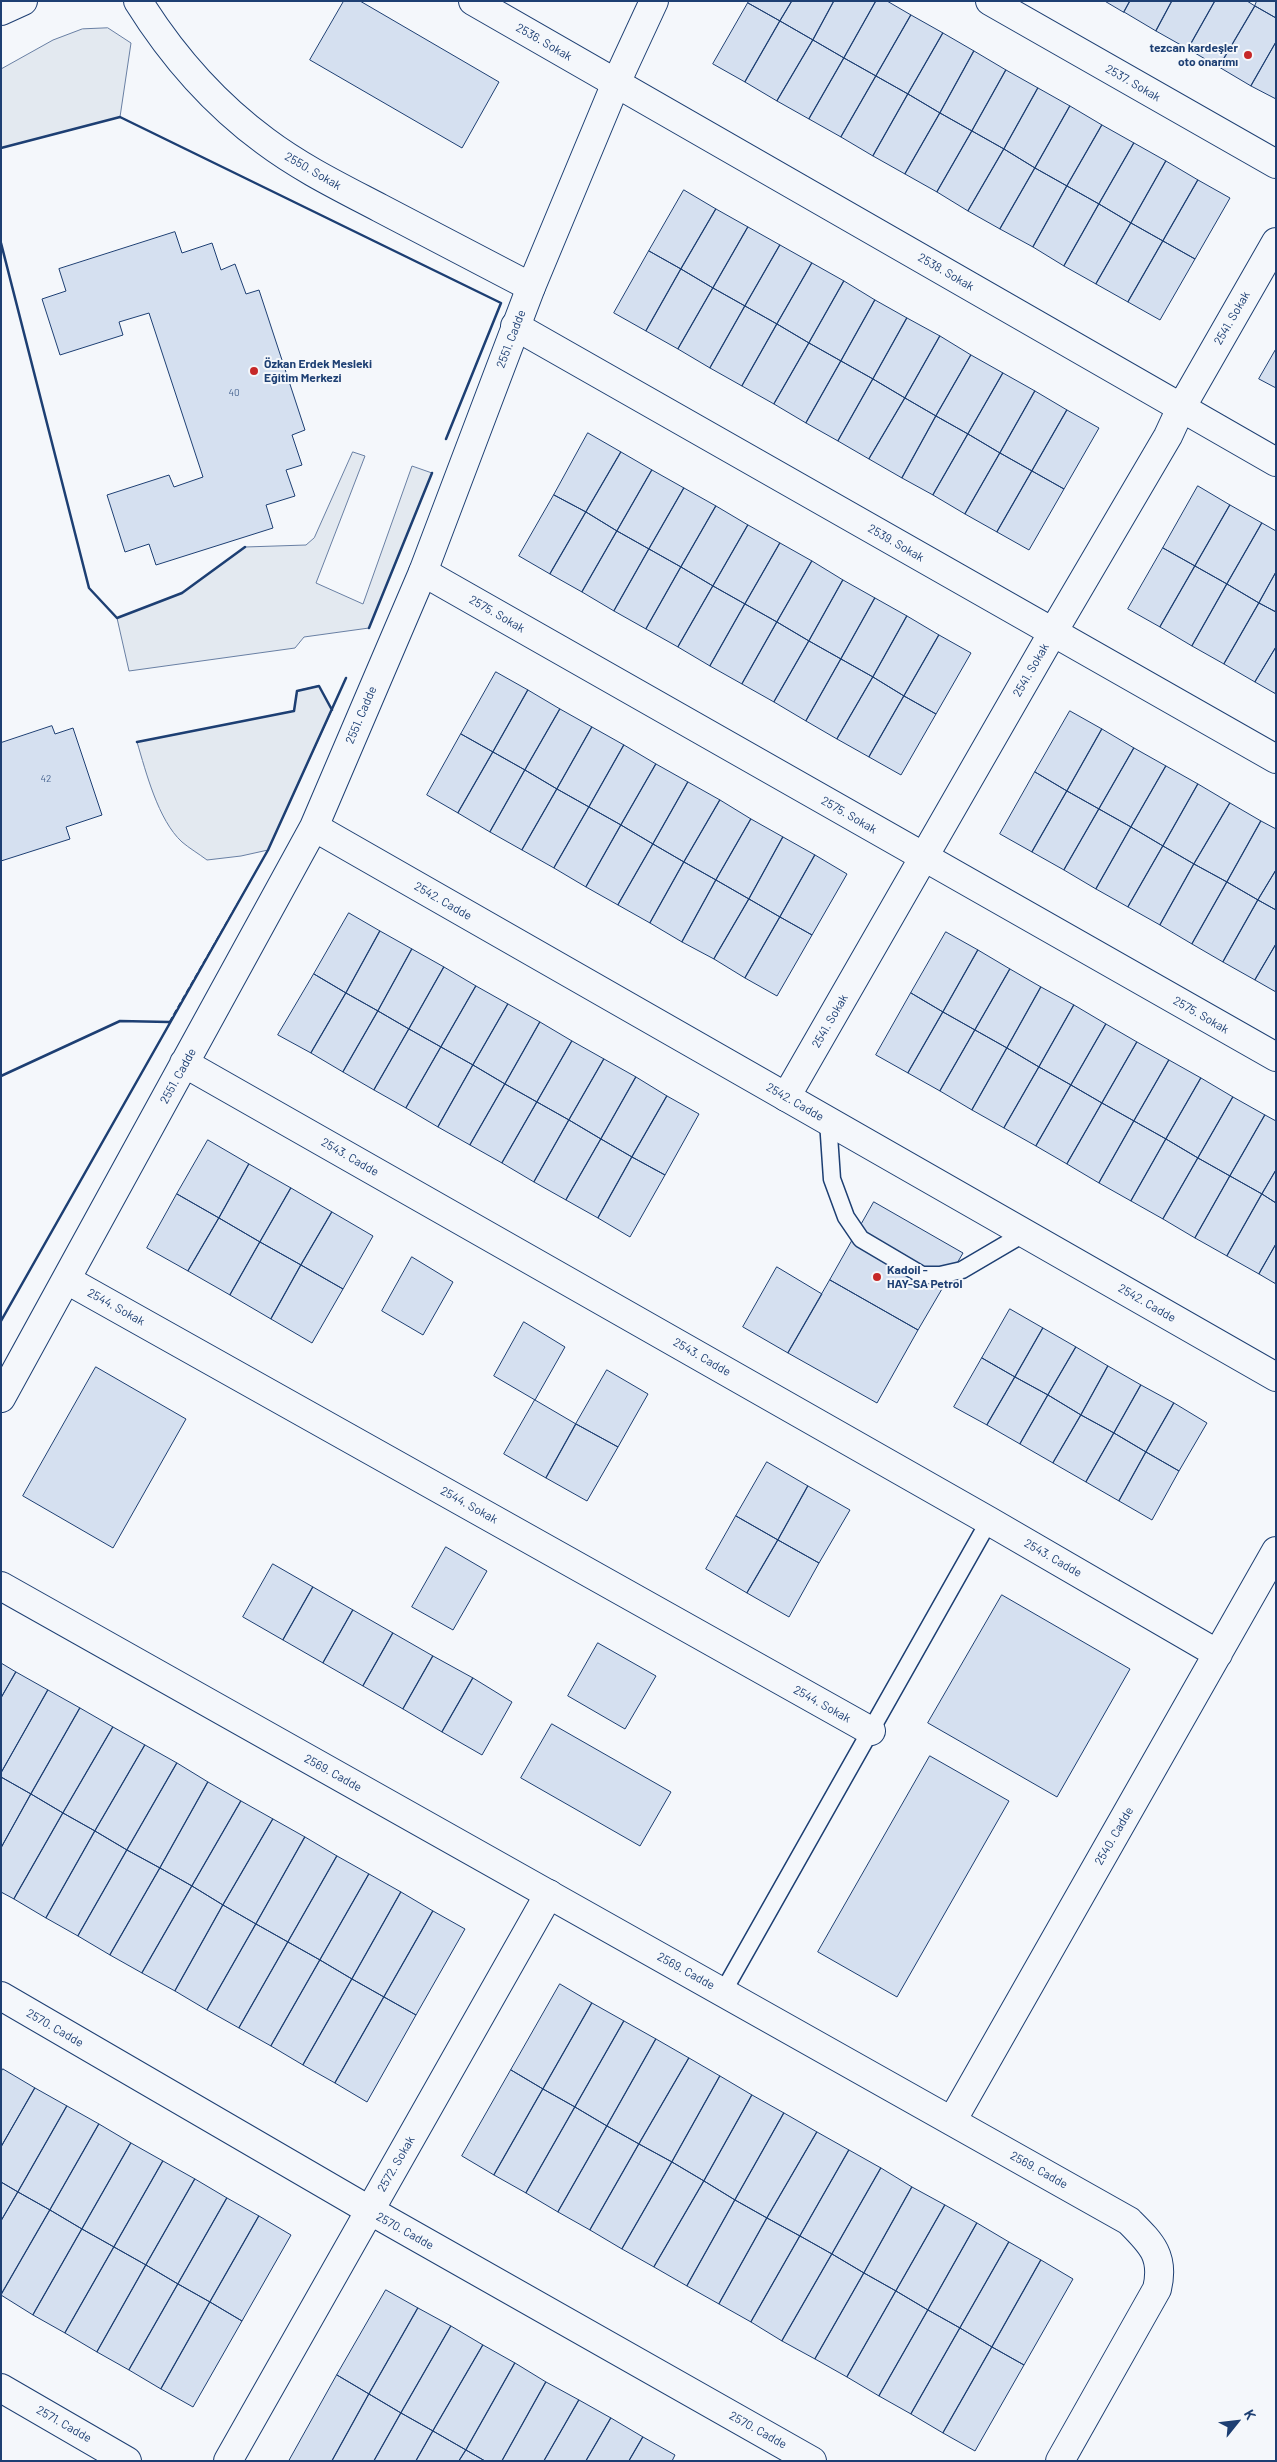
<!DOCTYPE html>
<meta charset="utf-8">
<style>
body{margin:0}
#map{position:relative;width:1277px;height:2462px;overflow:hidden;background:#f4f7fb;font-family:Barlow,sans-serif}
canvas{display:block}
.frame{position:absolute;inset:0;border:2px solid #1d3f73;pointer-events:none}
.north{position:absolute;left:1212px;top:2397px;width:50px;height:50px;-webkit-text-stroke:4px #f4f7fb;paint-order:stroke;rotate:61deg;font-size:14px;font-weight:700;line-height:20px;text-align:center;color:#1d3f73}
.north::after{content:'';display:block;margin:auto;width:18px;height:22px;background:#1d3f73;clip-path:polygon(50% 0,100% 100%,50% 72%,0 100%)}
</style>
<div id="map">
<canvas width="1277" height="2462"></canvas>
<div class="frame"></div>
<div class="north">K</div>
</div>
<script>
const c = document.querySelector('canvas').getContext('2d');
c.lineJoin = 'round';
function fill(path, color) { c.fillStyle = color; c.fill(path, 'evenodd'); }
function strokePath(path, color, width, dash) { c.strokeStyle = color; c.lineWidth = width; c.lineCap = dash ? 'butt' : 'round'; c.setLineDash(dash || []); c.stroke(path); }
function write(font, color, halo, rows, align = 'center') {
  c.font = font + ' Barlow,sans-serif'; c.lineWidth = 4; c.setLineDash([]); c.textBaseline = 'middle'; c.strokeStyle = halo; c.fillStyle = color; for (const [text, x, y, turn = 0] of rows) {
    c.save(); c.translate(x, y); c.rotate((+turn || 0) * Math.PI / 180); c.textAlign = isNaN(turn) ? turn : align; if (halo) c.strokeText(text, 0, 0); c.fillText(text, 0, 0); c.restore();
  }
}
const green = new Path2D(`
 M108,28L131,43L120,117L1,148V69L53,40L82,29Z
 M353,452L365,456L316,583L363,604L412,466L432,473L369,628L304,637L295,648L129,671L117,618L182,593L245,547L306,545L314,538Z
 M319,686L332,710L268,850L241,856L207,860C199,854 189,848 182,842C158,820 146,772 137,742L294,711L297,691Z`);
fill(green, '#e3e9f0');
strokePath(green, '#687fa3', 1);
const building = new Path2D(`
 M344,1H360L499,82L462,148L310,60Z
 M749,1H792L780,21L748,3Z
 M792,1H834L813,40L780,21Z
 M834,1H876L844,58L813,40Z
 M876,1H887L911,15L876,76L844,58Z
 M1105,1H1130L1124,12Z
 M1130,1H1172L1156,31L1124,12Z
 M1172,1H1215L1188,49L1156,31Z
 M1215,1H1247L1255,6L1219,67L1188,49Z
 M1257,1H1276V18L1255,6Z
 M748,3L780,21L745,82L713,64Z
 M1255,6L1276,18V42L1251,86L1219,67Z
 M911,15L943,33L908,94L876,76Z
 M780,21L813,40L777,101L745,82Z
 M943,33L974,51L940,113L908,94Z
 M813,40L844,58L809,119L777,101Z
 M1276,42V99L1251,86Z
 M974,51L1006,70L972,131L940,113Z
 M844,58L876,76L841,137L809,119Z
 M1006,70L1038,88L1004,149L972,131Z
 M876,76L908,94L873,156L841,137Z
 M1038,88L1070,106L1035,168L1004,149Z
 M908,94L940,113L905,174L873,156Z
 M1070,106L1102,125L1067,186L1035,168Z
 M940,113L972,131L937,192L905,174Z
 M1102,125L1134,143L1099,204L1067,186Z
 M972,131L1004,149L968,211L937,192Z
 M1134,143L1166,161L1131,223L1099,204Z
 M1004,149L1035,168L1000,229L968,211Z
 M1166,161L1198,180L1163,241L1131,223Z
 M1035,168L1067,186L1033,247L1000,229Z
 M1198,180L1230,198L1195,259L1163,241Z
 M1067,186L1099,204L1064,266L1033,247Z
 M684,190L716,209L681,269L649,251Z
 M1099,204L1131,223L1096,284L1064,266Z
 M716,209L748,227L713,288L681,269Z
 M1131,223L1163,241L1128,302L1096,284Z
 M748,227L780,245L745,306L713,288Z
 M175,232L182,253L212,243L221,270L235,264L246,294L259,290L305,430L292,435L302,465L286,470L295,496L266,505L273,528L156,565L149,544L125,552L107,495L169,475L174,487L203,477L149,313L119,322L123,335L60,355L42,299L66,291L59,269Z
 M1163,241L1195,259L1160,320L1128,302Z
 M780,245L812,263L777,324L745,306Z
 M649,251L681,269L646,331L614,313Z
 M812,263L844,281L809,343L777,324Z
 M681,269L713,288L678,349L646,331Z
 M844,281L875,300L841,361L809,343Z
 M713,288L745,306L710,368L678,349Z
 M875,300L907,318L873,379L841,361Z
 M745,306L777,324L742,386L710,368Z
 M907,318L940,336L905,398L873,379Z
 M777,324L809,343L774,404L742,386Z
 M940,336L971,355L936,416L905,398Z
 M809,343L841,361L806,423L774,404Z
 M1276,349V388L1259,379Z
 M971,355L1003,373L968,434L936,416Z
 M841,361L873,379L838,441L806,423Z
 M1003,373L1035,391L1000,453L968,434Z
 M873,379L905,398L869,459L838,441Z
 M1035,391L1067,410L1032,471L1000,453Z
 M905,398L936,416L902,478L869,459Z
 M1067,410L1099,428L1064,489L1032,471Z
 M936,416L968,434L933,495L902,478Z
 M588,433L621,452L586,512L554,495Z
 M968,434L1000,453L965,514L933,495Z
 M621,452L652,470L617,531L586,512Z
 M1000,453L1032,471L997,532L965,514Z
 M652,470L684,488L649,549L617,531Z
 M1032,471L1064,489L1029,550L997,532Z
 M1198,486L1230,505L1195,566L1163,548Z
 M684,488L716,506L681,567L649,549Z
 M554,495L586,512L550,574L519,556Z
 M1230,505L1262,523L1227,584L1195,566Z
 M716,506L748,525L713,586L681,567Z
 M586,512L617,531L582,592L550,574Z
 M1262,523L1276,531V572L1259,603L1227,584Z
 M748,525L780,543L745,604L713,586Z
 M617,531L649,549L614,611L582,592Z
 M780,543L812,561L777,622L745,604Z
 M1163,548L1195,566L1160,627L1128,609Z
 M649,549L681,567L646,629L614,611Z
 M812,561L843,580L809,641L777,622Z
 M1195,566L1227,584L1192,646L1160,627Z
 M681,567L713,586L678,647L646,629Z
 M1276,572V612L1259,603Z
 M843,580L875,598L841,659L809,641Z
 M1227,584L1259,603L1224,664L1192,646Z
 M713,586L745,604L710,666L678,647Z
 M875,598L907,616L873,677L841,659Z
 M1259,603L1276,612V647L1255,682L1224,664Z
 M745,604L777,622L742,684L710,666Z
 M907,616L939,635L904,696L873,677Z
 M777,622L809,641L774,702L742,684Z
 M939,635L971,653L936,714L904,696Z
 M809,641L841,659L806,721L774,702Z
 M1276,647V694L1255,682Z
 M841,659L873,677L837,739L806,721Z
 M496,672L528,690L493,752L461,734Z
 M873,677L904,696L869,757L837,739Z
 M528,690L560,709L525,770L493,752Z
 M904,696L936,714L901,775L869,757Z
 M560,709L592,727L557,789L525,770Z
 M1070,711L1102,729L1067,791L1035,772Z
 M52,726L55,734L73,728L102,815L66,827L70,839L1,861V743Z
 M592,727L624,745L589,807L557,789Z
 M1102,729L1134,748L1099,809L1067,791Z
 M461,734L493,752L458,813L427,795Z
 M624,745L656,764L621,825L589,807Z
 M1134,748L1166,766L1131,827L1099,809Z
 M493,752L525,770L490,832L458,813Z
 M656,764L688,782L653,844L621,825Z
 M1166,766L1198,784L1163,846L1131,827Z
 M525,770L557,789L522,850L490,832Z
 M1035,772L1067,791L1032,852L1000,834Z
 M688,782L720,800L684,862L653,844Z
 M1198,784L1230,803L1194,864L1163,846Z
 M557,789L589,807L554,868L522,850Z
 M1067,791L1099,809L1064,870L1032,852Z
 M720,800L751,819L716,880L684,862Z
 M1230,803L1261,821L1227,882L1194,864Z
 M589,807L621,825L586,887L554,868Z
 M1099,809L1131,827L1096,889L1064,870Z
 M751,819L783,837L749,899L716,880Z
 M1261,821L1276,829V870L1258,900L1227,882Z
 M621,825L653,844L618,905L586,887Z
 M1131,827L1163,846L1128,907L1096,889Z
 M783,837L815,855L780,917L749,899Z
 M653,844L684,862L650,923L618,905Z
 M1163,846L1194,864L1160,925L1128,907Z
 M815,855L847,874L812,935L780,917Z
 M684,862L716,880L682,942L650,923Z
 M1194,864L1227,882L1192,944L1160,925Z
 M1276,870V910L1258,900Z
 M716,880L749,899L714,959L682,942Z
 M1227,882L1258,900L1223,962L1192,944Z
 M749,899L780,917L745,978L714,959Z
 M1258,900L1276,910V944L1255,980L1223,962Z
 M349,913L380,931L346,993L314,974Z
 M780,917L812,935L777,996L745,978Z
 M380,931L412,949L378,1011L346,993Z
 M946,932L978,950L943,1012L911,993Z
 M1276,944V992L1255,980Z
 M412,949L444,967L409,1029L378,1011Z
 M978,950L1010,969L975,1030L943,1012Z
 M444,967L476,986L441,1047L409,1029Z
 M1010,969L1041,987L1007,1048L975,1030Z
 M314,974L346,993L311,1053L278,1035Z
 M476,986L508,1004L473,1065L441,1047Z
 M1041,987L1074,1005L1039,1067L1007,1048Z
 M346,993L378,1011L343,1072L311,1053Z
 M911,993L943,1012L908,1073L876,1055Z
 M508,1004L540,1022L505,1084L473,1065Z
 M1074,1005L1106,1024L1071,1085L1039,1067Z
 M378,1011L409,1029L374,1090L343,1072Z
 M943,1012L975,1030L940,1091L908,1073Z
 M540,1022L572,1041L537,1102L505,1084Z
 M1106,1024L1137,1042L1102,1103L1071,1085Z
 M409,1029L441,1047L406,1108L374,1090Z
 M975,1030L1007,1048L972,1110L940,1091Z
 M572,1041L604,1059L569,1120L537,1102Z
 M1137,1042L1169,1060L1134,1121L1102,1103Z
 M441,1047L473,1065L438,1127L406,1108Z
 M1007,1048L1039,1067L1004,1128L972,1110Z
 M604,1059L636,1077L601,1139L569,1120Z
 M1169,1060L1201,1078L1166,1139L1134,1121Z
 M473,1065L505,1084L470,1145L438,1127Z
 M1039,1067L1071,1085L1036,1146L1004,1128Z
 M636,1077L667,1096L632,1157L601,1139Z
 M1201,1078L1233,1097L1198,1158L1166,1139Z
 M505,1084L537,1102L502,1163L470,1145Z
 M1071,1085L1102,1103L1067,1164L1036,1146Z
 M667,1096L699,1114L665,1175L632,1157Z
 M1233,1097L1265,1115L1230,1176L1198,1158Z
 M537,1102L569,1120L534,1182L502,1163Z
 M1102,1103L1134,1121L1099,1183L1067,1164Z
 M1265,1115L1276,1121V1170L1262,1194L1230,1176Z
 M569,1120L601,1139L566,1200L534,1182Z
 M1134,1121L1166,1139L1131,1201L1099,1183Z
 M601,1139L632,1157L598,1218L566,1200Z
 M1166,1139L1198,1158L1163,1219L1131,1201Z
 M208,1140L249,1164L219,1218L177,1194Z
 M632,1157L665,1175L630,1237L598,1218Z
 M1198,1158L1230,1176L1195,1238L1163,1219Z
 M249,1164L291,1188L260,1242L219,1218Z
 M1276,1170V1203L1262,1194Z
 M1230,1176L1262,1194L1227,1256L1195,1238Z
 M291,1188L332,1212L301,1265L260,1242Z
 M177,1194L219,1218L188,1271L147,1248Z
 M1262,1194L1276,1203V1244L1259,1274L1227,1256Z
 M874,1202L963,1253L918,1330L830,1280Z
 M332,1212L373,1236L343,1289L301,1265Z
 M219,1218L260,1242L230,1295L188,1271Z
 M260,1242L301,1265L271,1319L230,1295Z
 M1276,1244V1284L1259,1274Z
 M412,1257L453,1282L423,1335L382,1311Z
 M301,1265L343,1289L312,1343L271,1319Z
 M777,1267L822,1294L788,1353L743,1327Z
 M830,1280L918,1330L877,1403L788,1353Z
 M1010,1309L1043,1328L1015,1377L982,1358Z
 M524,1322L565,1347L535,1400L494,1376Z
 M1043,1328L1076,1347L1048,1395L1015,1377Z
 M1076,1347L1108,1366L1081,1415L1048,1395Z
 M982,1358L1015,1377L987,1425L954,1407Z
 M1108,1366L1141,1385L1114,1433L1081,1415Z
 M96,1367L186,1419L113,1548L23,1496Z
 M607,1370L648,1394L618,1447L576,1424Z
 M1015,1377L1048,1395L1020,1444L987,1425Z
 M1141,1385L1174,1403L1146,1452L1114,1433Z
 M1048,1395L1081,1415L1053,1463L1020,1444Z
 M535,1400L576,1424L546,1478L504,1454Z
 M1174,1403L1207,1423L1179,1471L1146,1452Z
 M1081,1415L1114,1433L1086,1482L1053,1463Z
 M576,1424L618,1447L587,1501L546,1478Z
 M1114,1433L1146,1452L1119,1501L1086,1482Z
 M1146,1452L1179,1471L1152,1520L1119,1501Z
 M767,1462L808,1486L778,1540L736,1516Z
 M808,1486L850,1510L819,1563L778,1540Z
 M736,1516L778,1540L747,1593L706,1569Z
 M778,1540L819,1563L789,1617L747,1593Z
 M446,1547L487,1571L453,1630L412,1607Z
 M273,1564L313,1587L283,1640L243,1617Z
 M313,1587L353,1610L323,1663L283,1640Z
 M1002,1595L1130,1669L1057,1797L928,1723Z
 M353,1610L393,1633L363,1686L323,1663Z
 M393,1633L433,1656L403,1709L363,1686Z
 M598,1643L656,1676L625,1729L568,1696Z
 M433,1656L473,1678L442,1732L403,1709Z
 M1,1663L16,1672L1,1698Z
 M16,1672L48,1690L1,1773V1698Z
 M473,1678L512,1702L482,1755L442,1732Z
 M48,1690L80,1708L31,1794L1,1777V1773Z
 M80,1708L113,1727L63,1813L31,1794Z
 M552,1724L671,1792L640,1846L521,1778Z
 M113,1727L145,1745L95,1831L63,1813Z
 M145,1745L177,1763L127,1850L95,1831Z
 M930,1756L1009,1801L897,1997L818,1952Z
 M177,1763L208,1782L160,1868L127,1850Z
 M1,1777L31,1794L1,1848Z
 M208,1782L241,1801L192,1886L160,1868Z
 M31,1794L63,1813L14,1899L1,1892V1848Z
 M241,1801L273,1819L223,1905L192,1886Z
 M63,1813L95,1831L46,1918L14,1899Z
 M273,1819L305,1837L256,1924L223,1905Z
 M95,1831L127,1850L78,1936L46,1918Z
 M305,1837L337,1856L288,1942L256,1924Z
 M127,1850L160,1868L110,1955L78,1936Z
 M337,1856L369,1874L320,1960L288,1942Z
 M160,1868L192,1886L142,1973L110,1955Z
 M369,1874L401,1892L352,1979L320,1960Z
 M192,1886L223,1905L175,1991L142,1973Z
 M401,1892L433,1911L384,1997L352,1979Z
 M223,1905L256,1924L207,2010L175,1991Z
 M433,1911L465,1929L416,2015L384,1997Z
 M256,1924L288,1942L239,2028L207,2010Z
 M288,1942L320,1960L271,2046L239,2028Z
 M320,1960L352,1979L303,2065L271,2046Z
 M352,1979L384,1997L335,2083L303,2065Z
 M560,1984L592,2003L543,2089L511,2070Z
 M384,1997L416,2015L367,2102L335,2083Z
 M592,2003L624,2021L575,2107L543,2089Z
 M624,2021L656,2039L607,2126L575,2107Z
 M656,2039L689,2058L639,2144L607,2126Z
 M689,2058L720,2076L672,2162L639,2144Z
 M3,2069L35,2088L1,2147V2072Z
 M511,2070L543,2089L494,2175L462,2156Z
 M720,2076L752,2095L704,2181L672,2162Z
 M35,2088L67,2106L18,2192L1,2182V2147Z
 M543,2089L575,2107L526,2193L494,2175Z
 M752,2095L784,2113L735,2200L704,2181Z
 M67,2106L99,2124L50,2210L18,2192Z
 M575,2107L607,2126L558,2212L526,2193Z
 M784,2113L817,2132L767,2218L735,2200Z
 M99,2124L131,2143L82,2229L50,2210Z
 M607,2126L639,2144L590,2230L558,2212Z
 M817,2132L849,2150L800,2236L767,2218Z
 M131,2143L163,2161L114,2247L82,2229Z
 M639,2144L672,2162L622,2249L590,2230Z
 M849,2150L881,2168L832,2254L800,2236Z
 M163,2161L195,2179L146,2265L114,2247Z
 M672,2162L704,2181L654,2267L622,2249Z
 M881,2168L912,2187L864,2273L832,2254Z
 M195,2179L227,2198L178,2284L146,2265Z
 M704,2181L735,2200L687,2286L654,2267Z
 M1,2182L18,2192L1,2221Z
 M912,2187L945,2205L896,2291L864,2273Z
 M18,2192L50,2210L1,2295V2221Z
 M227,2198L259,2216L210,2302L178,2284Z
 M735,2200L767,2218L719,2304L687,2286Z
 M945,2205L977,2223L928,2310L896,2291Z
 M50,2210L82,2229L33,2315L1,2295Z
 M259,2216L291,2235L242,2321L210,2302Z
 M767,2218L800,2236L751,2322L719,2304Z
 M977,2223L1009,2242L960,2328L928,2310Z
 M82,2229L114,2247L65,2333L33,2315Z
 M800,2236L832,2254L782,2341L751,2322Z
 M1009,2242L1041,2260L992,2347L960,2328Z
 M114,2247L146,2265L97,2352L65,2333Z
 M832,2254L864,2273L815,2359L782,2341Z
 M1041,2260L1073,2279L1024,2365L992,2347Z
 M146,2265L178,2284L129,2370L97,2352Z
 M864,2273L896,2291L847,2377L815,2359Z
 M178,2284L210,2302L161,2389L129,2370Z
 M386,2290L418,2308L369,2394L337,2375Z
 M896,2291L928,2310L879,2396L847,2377Z
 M210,2302L242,2321L193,2407L161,2389Z
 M418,2308L451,2326L401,2413L369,2394Z
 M928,2310L960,2328L911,2414L879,2396Z
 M451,2326L483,2345L433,2431L401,2413Z
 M960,2328L992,2347L943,2433L911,2414Z
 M483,2345L515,2363L466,2450L433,2431Z
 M992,2347L1024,2365L975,2451L943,2433Z
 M515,2363L546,2382L502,2461H485L466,2450Z
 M337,2375L369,2394L332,2461H289Z
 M546,2382L579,2400L544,2461H502Z
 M369,2394L401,2413L374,2461H332Z
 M579,2400L611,2418L586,2461H544Z
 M401,2413L433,2431L416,2461H374Z
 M611,2418L643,2437L629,2461H586Z
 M433,2431L466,2450L459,2461H416Z
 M643,2437L675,2455L672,2461H629Z
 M466,2450L485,2461H459Z`);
fill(building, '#d5e0f0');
strokePath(building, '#1d3f73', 1);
const service = new Path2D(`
 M828,1121L832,1179L846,1217L861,1239L922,1275H940L962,1270L1025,1233
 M723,1992L989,1521`);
const minor = new Path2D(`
 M138,1C171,54 215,104 265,141C301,168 340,187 380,208C430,234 481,261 531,287
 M473,1L1276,462
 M990,1L1276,164
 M515,326L1276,759
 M423,572L1276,1057
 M786,1097L1053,632L1168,436L1181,408L1276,242
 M67,1280L871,1731
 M228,2461L549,1894`);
const tertiary = new Path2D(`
 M1,11L23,1
 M314,827L1276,1377
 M184,1063L989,1521L1218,1654
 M1,1398L314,827L423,572L531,287L616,83L654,1
 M1,1586L1129,2221C1151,2243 1165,2256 1157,2289L1060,2461
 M1,1996L369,2210L812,2461
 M952,2121L1276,1551
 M1,2388L127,2461`);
strokePath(service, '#1d3f73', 19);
strokePath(minor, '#1d3f73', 30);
strokePath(tertiary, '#1d3f73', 30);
strokePath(service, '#f4f7fb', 16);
strokePath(minor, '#f4f7fb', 28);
strokePath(tertiary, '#f4f7fb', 28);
strokePath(new Path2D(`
 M1,148L120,117L501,303L446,439
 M369,628L432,473
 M169,1022L268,850L346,678`), '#1d3f73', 1, [6, 2.5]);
strokePath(new Path2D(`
 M1,148L120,117L501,303L446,439
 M1,243L89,588L117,618L182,593L245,547
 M369,628L432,473
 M137,742L294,711L297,691L319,686L332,710
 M1,1076L120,1021L169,1022
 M1,1321L268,850L346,678`), '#1d3f73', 2.5);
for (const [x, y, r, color] of [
 [1248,55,5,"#c62828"],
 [254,371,5,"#c62828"],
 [877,1277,5,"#c62828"]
]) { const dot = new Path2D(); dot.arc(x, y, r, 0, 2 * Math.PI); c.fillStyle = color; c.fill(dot); strokePath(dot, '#f4f7fb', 2); }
write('10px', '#4b6792', null, [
 ["40",234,393],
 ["42",46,779]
]);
write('12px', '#1d3f73', '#f4f7fb', [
 ["2536. Sokak",544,42,30],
 ["2537. Sokak",1133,83,30],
 ["2550. Sokak",313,171,30],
 ["2538. Sokak",946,272,30],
 ["2541. Sokak",1232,318,-60],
 ["2551. Cadde",511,339,-69],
 ["2539. Sokak",896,543,30],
 ["2575. Sokak",497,614,30],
 ["2541. Sokak",1031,670,-60],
 ["2551. Cadde",361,715,-67],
 ["2575. Sokak",849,815,30],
 ["2542. Cadde",443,901,30],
 ["2575. Sokak",1201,1015,30],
 ["2541. Sokak",830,1021,-60],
 ["2551. Cadde",178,1076,-61],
 ["2542. Cadde",795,1102,30],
 ["2543. Cadde",350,1157,30],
 ["2542. Cadde",1147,1303,30],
 ["2544. Sokak",116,1307,29],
 ["2543. Cadde",702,1357,30],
 ["2544. Sokak",469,1505,29],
 ["2543. Cadde",1053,1558,30],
 ["2544. Sokak",822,1704,29],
 ["2569. Cadde",333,1773,29],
 ["2540. Cadde",1114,1836,-60],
 ["2569. Cadde",686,1971,29],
 ["2570. Cadde",55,2028,30],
 ["2572. Sokak",396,2164,-60],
 ["2569. Cadde",1039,2170,29],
 ["2570. Cadde",405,2231,29],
 ["2571. Cadde",64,2424,30],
 ["2570. Cadde",758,2430,29]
]);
write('bold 12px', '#1d3f73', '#f4f7fb', [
 ["tezcan kardeşler",1238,48,"right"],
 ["oto onarımı",1238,62,"right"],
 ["Özkan Erdek Mesleki",264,364],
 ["Eğitim Merkezi",264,378],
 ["Kadoil -",887,1270],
 ["HAY-SA Petrol",887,1284]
], 'left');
</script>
